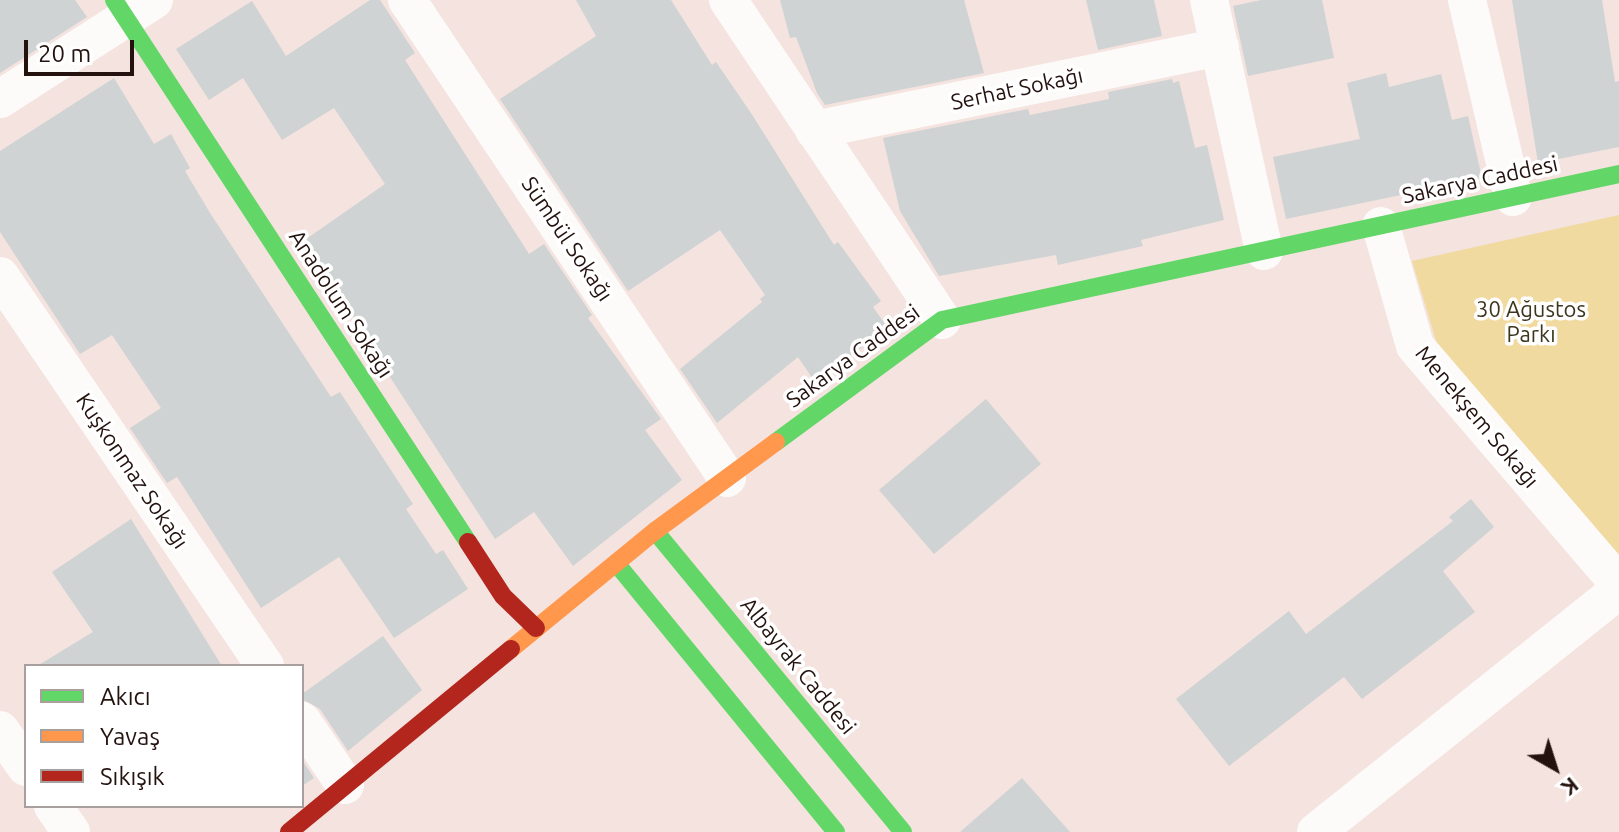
<!DOCTYPE html>
<meta charset="utf-8">
<style>
body{margin:0}
#map{position:relative;width:1619px;height:832px;overflow:hidden;background:#f4e3de;font-family:Ubuntu,sans-serif}
canvas{display:block}
.legend{position:absolute;left:24px;top:664px;width:280px;height:144px;box-sizing:border-box;background:#fff;border:2px solid #a7a09f;margin:0;padding:10px 14px;list-style:none;font-size:24px;color:#24120e}
.legend li{display:flex;align-items:center;gap:16px;height:40px}
.legend b{width:40px;border:2px solid #a7a09f}
.north{position:absolute;left:1515px;top:728px;width:80px;height:80px;-webkit-text-stroke:6px #fff;paint-order:stroke;rotate:141deg;font-size:22px;font-weight:700;line-height:32px;text-align:center;color:#24120e}
.north::after{content:'';display:block;margin:auto;width:28px;height:36px;background:#24120e;clip-path:polygon(50% 0,100% 100%,50% 72%,0 100%)}
.scale{position:absolute;left:24px;top:40px;width:110px;height:36px;box-sizing:border-box;border:4px solid #24120e;border-top:0;padding-left:10px;font-size:24px;line-height:28px;white-space:nowrap;color:#24120e;-webkit-text-stroke:6px #fff;paint-order:stroke}
</style>
<div id="map">
<canvas width="1619" height="832"></canvas>
<ul class="legend">
<li><b style="height:10px;background:#63d668"></b>Akıcı</li>
<li><b style="height:10px;background:#ff974d"></b>Yavaş</li>
<li><b style="height:10px;background:#b3261e"></b>Sıkışık</li>
</ul>
<div class="north">K</div>
<div class="scale">20 m</div>
</div>
<script>
const c = document.querySelector('canvas').getContext('2d');
c.lineJoin = 'round';
function fill(path, color) { c.fillStyle = color; c.fill(path, 'evenodd'); }
function strokePath(path, color, width, dash) { c.strokeStyle = color; c.lineWidth = width; c.lineCap = dash ? 'butt' : 'round'; c.setLineDash(dash || []); c.stroke(path); }
function write(font, color, halo, rows, align = 'center') {
  c.font = font + ' Ubuntu,sans-serif'; c.lineWidth = 7; c.setLineDash([]); c.textBaseline = 'middle'; c.strokeStyle = halo; c.fillStyle = color; for (const [text, x, y, turn = 0] of rows) {
    c.save(); c.translate(x, y); c.rotate((+turn || 0) * Math.PI / 180); c.textAlign = isNaN(turn) ? turn : align; if (halo) c.strokeText(text, 0, 0); c.fillText(text, 0, 0); c.restore();
  }
}
fill(new Path2D(`
 M1619,215V575L1437,344L1412,261Z`), '#f0daa0');
fill(new Path2D(`
 M0,0H75L87,17L0,73Z
 M370,0H380L415,53L405,60L529,254L544,244L592,315L588,318L661,419L645,430L682,480L573,566L534,512L495,539L379,360L382,358L302,242L385,184L334,108L282,140L243,78L209,100L176,49L252,1L286,56Z
 M576,0H671L712,65L716,62L751,113L834,245L838,242L881,301L873,307L888,328L815,382L798,357L717,423L680,369L762,302L760,299L765,295L720,230L628,291L500,99L596,36Z
 M780,0H964L984,73L825,105L817,93L796,37L790,38Z
 M1086,0H1154L1162,36L1098,50Z
 M1261,0H1322L1334,58L1248,76L1233,6Z
 M1512,0H1602L1615,82L1619,81V147L1538,163Z
 M1386,73L1389,87L1441,74L1452,120L1468,116L1482,178L1286,219L1273,157L1360,139L1347,83Z
 M114,78L154,144L171,134L190,168L185,171L210,213L331,397L340,392L413,504L406,509L436,554L443,550L468,589L394,638L339,557L261,608L177,477L167,483L130,428L161,408L112,335L80,354L0,232V151Z
 M1172,79L1173,83L1179,81L1195,148L1207,145L1224,220L1141,240L1143,246L1058,265L1056,255L939,276L900,211L883,138L1028,109L1030,115L1109,99L1108,92Z
 M986,399L1041,464L934,554L879,490Z
 M1471,499L1494,527L1443,571L1475,612L1362,699L1344,677L1229,766L1176,699L1289,611L1306,634L1453,521L1449,517Z
 M131,519L222,666H37L93,632L52,572Z
 M383,636L422,690L348,751L320,709L302,699V694Z
 M302,760L314,778L302,786Z
 M1022,778L1070,832H960Z`), '#cfd3d4');
strokePath(new Path2D(`
 M407,0L727,478
 M728,0L942,320
 M1209,0L1264,251
 M1467,0L1513,197
 M0,99L154,0
 M814,130L1220,47
 M1381,226L1415,346L1619,584
 M0,276L265,666
 M302,721L345,785
 M0,730L26,767
 M53,806L71,832
 M1316,832L1619,590`), '#fdfbfa', 38);
strokePath(new Path2D(`
 M114,0L468,542
 M776,442L942,320L1619,174
 M655,531L903,832
 M616,563L836,832`), '#63d668', 18);
strokePath(new Path2D(`
 M511,649L655,531L776,442`), '#ff974d', 18);
strokePath(new Path2D(`
 M468,542L503,596L536,628
 M289,832L511,649`), '#b3261e', 18);
write('22px', '#24120e', '#fff', [
 ["Serhat Sokağı",1017,89,-12],
 ["Sakarya Caddesi",1480,180,-12],
 ["Sümbül Sokağı",567,239,56],
 ["Anadolum Sokağı",341,304,57],
 ["Sakarya Caddesi",853,356,-36],
 ["Menekşem Sokağı",1477,417,50],
 ["Kuşkonmaz Sokağı",132,471,56],
 ["Albayrak Caddesi",798,666,51]
]);
write('22px', '#3c361d', '#fff', [
 ["30 Ağustos",1531,310],
 ["Parkı",1531,335]
]);
</script>
